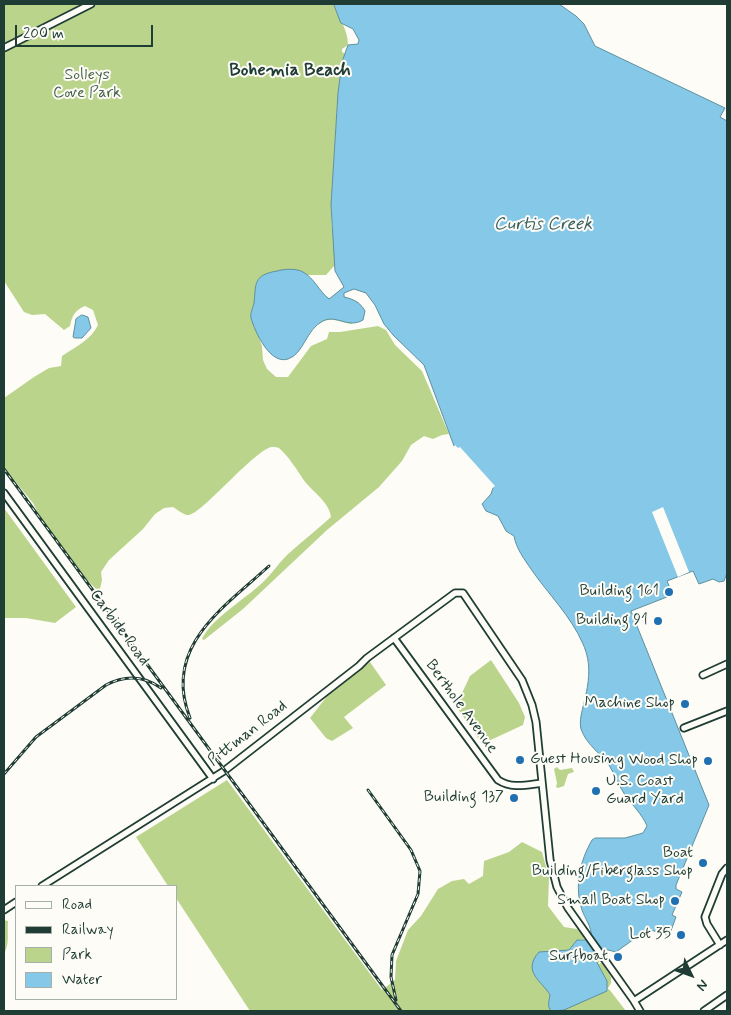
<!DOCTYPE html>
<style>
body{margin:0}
#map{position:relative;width:731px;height:1015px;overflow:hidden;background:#fdfcf7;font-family:Mynerve,sans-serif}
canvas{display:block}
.frame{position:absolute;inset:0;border:5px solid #1f3d34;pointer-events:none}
.legend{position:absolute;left:15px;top:885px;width:162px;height:115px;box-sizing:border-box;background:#fdfcf7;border:1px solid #a4b0a9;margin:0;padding:6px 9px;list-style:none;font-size:15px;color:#1f3d34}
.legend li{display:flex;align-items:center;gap:10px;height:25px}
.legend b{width:25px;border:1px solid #a4b0a9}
.north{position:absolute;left:666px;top:950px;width:50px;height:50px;-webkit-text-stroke:4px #fdfcf7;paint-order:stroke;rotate:132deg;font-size:14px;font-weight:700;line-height:20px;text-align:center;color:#1f3d34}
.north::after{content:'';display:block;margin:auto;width:18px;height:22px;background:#1f3d34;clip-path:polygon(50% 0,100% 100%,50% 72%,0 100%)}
.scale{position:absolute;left:15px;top:25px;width:138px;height:22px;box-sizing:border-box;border:2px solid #1f3d34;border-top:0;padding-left:6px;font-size:15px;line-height:18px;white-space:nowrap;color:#1f3d34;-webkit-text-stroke:4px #fdfcf7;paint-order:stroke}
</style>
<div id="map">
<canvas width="731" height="1015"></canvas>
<div class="frame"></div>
<ul class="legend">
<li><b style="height:6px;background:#fdfcf7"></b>Road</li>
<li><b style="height:6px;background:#1f3d34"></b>Railway</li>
<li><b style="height:14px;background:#bbd48b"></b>Park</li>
<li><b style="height:14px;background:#86c8e7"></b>Water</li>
</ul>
<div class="north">N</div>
<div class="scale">200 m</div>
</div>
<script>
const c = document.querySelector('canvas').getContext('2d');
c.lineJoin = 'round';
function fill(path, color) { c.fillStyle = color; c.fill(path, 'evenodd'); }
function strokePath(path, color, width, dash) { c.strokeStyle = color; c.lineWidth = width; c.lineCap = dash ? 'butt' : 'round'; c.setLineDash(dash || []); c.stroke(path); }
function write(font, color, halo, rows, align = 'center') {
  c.font = font + ' Mynerve,sans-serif'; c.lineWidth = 4; c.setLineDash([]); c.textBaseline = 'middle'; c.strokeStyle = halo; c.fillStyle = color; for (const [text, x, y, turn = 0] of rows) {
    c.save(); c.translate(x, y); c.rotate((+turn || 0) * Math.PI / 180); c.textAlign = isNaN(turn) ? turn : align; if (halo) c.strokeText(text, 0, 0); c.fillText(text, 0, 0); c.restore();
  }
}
fill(new Path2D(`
 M4,4H334C339,18 348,30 348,45L342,49V52L346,54L342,62L338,93L331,205L332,231L375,305L366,293L354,289L344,293L343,296L358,302L365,311L351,324C337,321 331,316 317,324L321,293L330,299L344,287L334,266L326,275H307L301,271L254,304L251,315L262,346L263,360L267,369L276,377H288L311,346L327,339L329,332H340L378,326L386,330L395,345L422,371L449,434L442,435L433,439L424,436L411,445L402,461L379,487L327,530L243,609L204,640L202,639C211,619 245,599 261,584C271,575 278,564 287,555C301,542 317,530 331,517C329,501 311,491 303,479C295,467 289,457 279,448C277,447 272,447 271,447C251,453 199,518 187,515C182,514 177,509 173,507L164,508L155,514L143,529L109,560L101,572L102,580L100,589L98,591L81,574L38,513L33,503L4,468V398L34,377L49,368L61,366L62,356C75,347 91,340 98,325L93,310L85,306C75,310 72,316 70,326L64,330L45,314L32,315L24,312L4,281Z
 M4,508L76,607L55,623L26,618H4Z
 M491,660L519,703L525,717L523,725L482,744L456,706L470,676Z
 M370,662L386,685L344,717L353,728L332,741L326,738L310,718L328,695Z
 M557,767L560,770L572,768L574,772L568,774L564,786L558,788L556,787L557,783L554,769Z
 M227,780L382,990L395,980L396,961L408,930L421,916L438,889L452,881L464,879L469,884L483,876L484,861L509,852L522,842L542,852L549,878L548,906L564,927L577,929L587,939L577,940L569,950L543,951L594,957L593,953H597V957L600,960L598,964L602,963L611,977V983L607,990L609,989L626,1011H250L176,898V886H168L136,837Z
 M4,920L8,921C7,934 10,943 4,954Z`), '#bbd48b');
const water = new Path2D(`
 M334,4H559L576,16L584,24L595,46L725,108L720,117L727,121V573L724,581L719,582L713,579L699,584L693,571L667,581L670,588L665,590L667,597L631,611L709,805L676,885V889L682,892L672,915L676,917L669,936L648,929L616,952L600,948L593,953L594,957L607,981V991L564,1010L551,1011C547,1006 549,1001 550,995C543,982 521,972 539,952L569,950L577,940H585L591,936C592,927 585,919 582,910C574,886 580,861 592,840L595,838H625L643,833L647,826C642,814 633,806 625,795C619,786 615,775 609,765C600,753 586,744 581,729C579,721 582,711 584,703C589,682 592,664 583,644C571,616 548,594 531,569C524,559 516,548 514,536L506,531L498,516L486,511L482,504L491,494L493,488L454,446L424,365L394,336L384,324L375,305L366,293L354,289L344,293V297C353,299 360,302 365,311L363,320C348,329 336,314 323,321C306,329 304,354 288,359C270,365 255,332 251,318C250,313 253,308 254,303C256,284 253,275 277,271C284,269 296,268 303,272C314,278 319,291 329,299L344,287L335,271L331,205L338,93L342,62L348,45L358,44L359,40L353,29L341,23Z
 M82,315L88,317L91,328L82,338H75L73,337L76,319Z`);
fill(water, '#86c8e7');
strokePath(water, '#5d909f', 1);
fill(new Path2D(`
 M455,445L458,448L460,447L495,486L490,490L453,448Z
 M663,507L689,572L678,577L652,512Z`), '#fdfcf7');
const minor = new Path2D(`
 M4,48L91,4
 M4,493L213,779
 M394,638L498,780C512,789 526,785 542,783
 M703,675L727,664
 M684,728L727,711
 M42,886L224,771L359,666L367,658L455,593H463L522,680L532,705L536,722L550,860L557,887L568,908L634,1001L727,940
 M4,910L16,902
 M720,945L707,924L705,917L722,874L727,868
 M634,1001L640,1011
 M704,1011L727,995`);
strokePath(minor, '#1f3d34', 9);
strokePath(minor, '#fdfcf7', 5.5);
const rail = new Path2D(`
 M4,469L401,1011
 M190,718C162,647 223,608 269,566
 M4,774L36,737L106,685C125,675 144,676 161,688
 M368,790L411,850L420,871L418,894L392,955L391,977L396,1000`);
strokePath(rail, '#1f3d34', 3);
strokePath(rail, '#fdfcf7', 1, [4]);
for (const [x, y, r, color] of [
 [669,592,5,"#1f6fb2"],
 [658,621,5,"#1f6fb2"],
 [685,704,5,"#1f6fb2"],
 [520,760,5,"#1f6fb2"],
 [708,761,5,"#1f6fb2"],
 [596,791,5,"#1f6fb2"],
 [514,798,5,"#1f6fb2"],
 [703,863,5,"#1f6fb2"],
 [675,901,5,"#1f6fb2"],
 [681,935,5,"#1f6fb2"],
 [618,957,5,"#1f6fb2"]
]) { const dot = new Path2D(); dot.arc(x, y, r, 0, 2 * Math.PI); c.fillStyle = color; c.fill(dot); strokePath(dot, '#fdfcf7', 2); }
write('16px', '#46634a', '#fdfcf7', [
 ["Solleys",87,76],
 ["Cove Park",87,94]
]);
write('16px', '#1f3d34', '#fdfcf7', [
 ["Building 161",659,592],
 ["Building 91",648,621],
 ["Machine Shop",675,704],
 ["Guest Housing",530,760,"left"],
 ["Wood Shop",698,761],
 ["U.S. Coast",606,782,"left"],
 ["Guard Yard",606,800,"left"],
 ["Building 137",504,798],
 ["Boat",693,854],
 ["Building/Fiberglass Shop",693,872],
 ["Small Boat Shop",665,901],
 ["Lot 35",671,935],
 ["Surfboat",608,957]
], 'right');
write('16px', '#1f3d34', '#fdfcf7', [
 ["Carbide Road",119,628,54],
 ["Berthole Avenue",461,707,54],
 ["Pittman Road",248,734,-38]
]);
write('bold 18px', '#1f3d34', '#fdfcf7', [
 ["Bohemia Beach",290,71]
]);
write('italic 18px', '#396061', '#fdfcf7', [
 ["Curtis Creek",543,225]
]);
</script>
